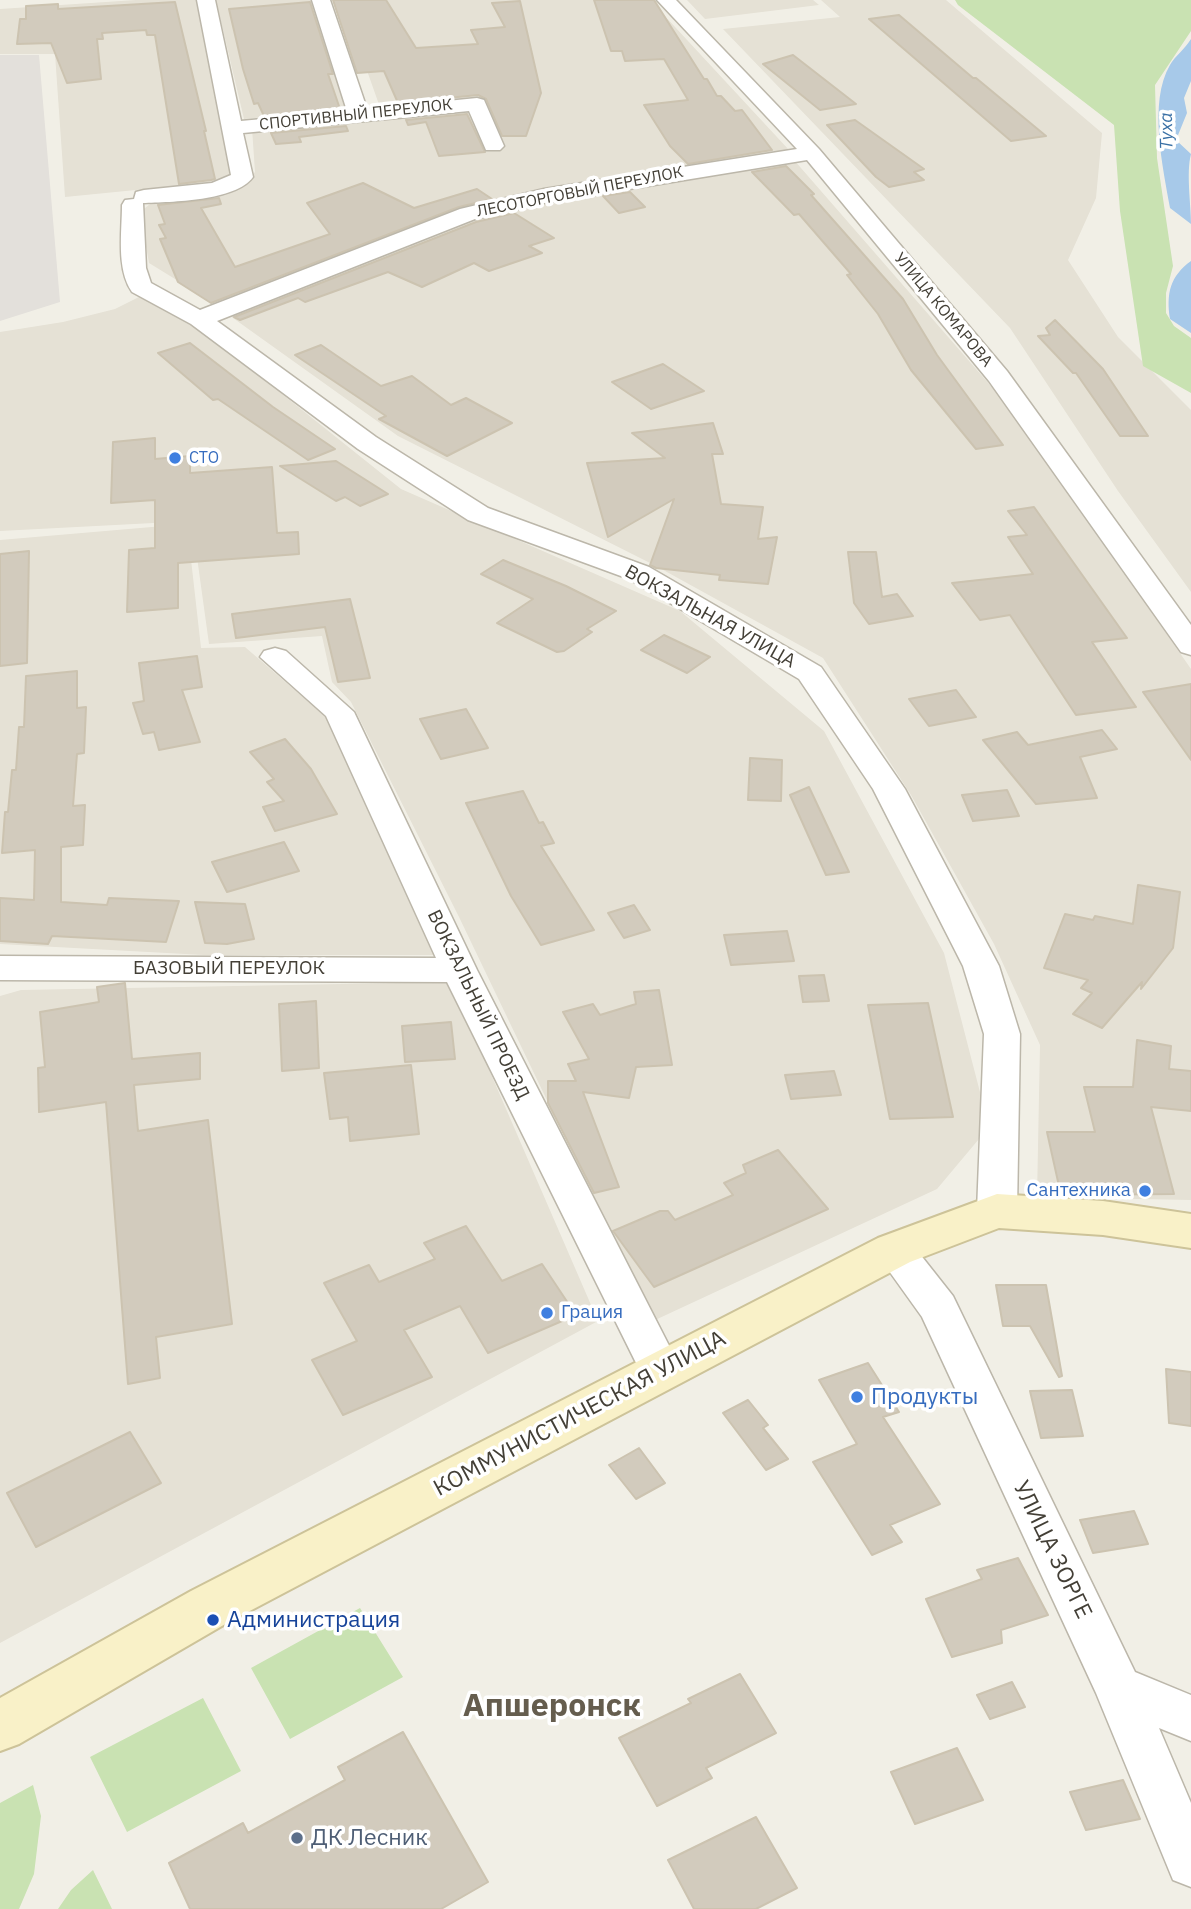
<!DOCTYPE html>
<meta charset="utf-8">
<style>
body{margin:0}
canvas{display:block;background:#f1efe6}
</style>
<canvas width="1191" height="1909"></canvas>
<script>
const c = document.querySelector('canvas').getContext('2d');
c.lineJoin = 'round';
function fill(path, color) { c.fillStyle = color; c.fill(path, 'evenodd'); }
function strokePath(path, color, width, dash) { c.strokeStyle = color; c.lineWidth = width; c.lineCap = dash ? 'butt' : 'round'; c.setLineDash(dash || []); c.stroke(path); }
function write(font, color, halo, rows, align = 'center') {
  c.font = font + ' "IBM Plex Sans",sans-serif'; c.lineWidth = 7; c.setLineDash([]); c.textBaseline = 'middle'; c.strokeStyle = halo; c.fillStyle = color; for (const [text, x, y, turn = 0] of rows) {
    c.save(); c.translate(x, y); c.rotate((+turn || 0) * Math.PI / 180); c.textAlign = isNaN(turn) ? turn : align; if (halo) c.strokeText(text, 0, 0); c.fillText(text, 0, 0); c.restore();
  }
}
fill(new Path2D(`
 M136,0H197L237,180L65,197L55,54H0V9Z
 M216,0H318L351,109L244,119Z
 M342,0H650L789,150L545,192L460,212L214,303L149,263L140,212L159,197L243,187L255,172L252,128L382,113Z
 M687,0H813L819,5L705,19Z
 M821,0H946L1102,133L1096,198L1068,260L1118,337L1191,410V592L1118,491L1010,328L723,29L840,17Z
 M794,160L1010,408L1191,669V1200L1037,1197L1040,1045L994,944L911,795L823,658L656,566L398,436L226,313L473,215Z
 M147,293L247,366L401,489L680,611L824,731L944,953L989,1127L937,1189L653,1321L459,917L351,702L332,682L322,636L209,644L192,521L0,531V332L63,322L115,309Z
 M187,524L201,648L245,647L327,718L440,955H204L0,944V540Z
 M451,982L598,1321L0,1643V996L21,990Z`), '#e5e1d5');
fill(new Path2D(`
 M0,55H39L60,302L0,321Z`), '#e3e0db');
fill(new Path2D(`
 M955,0H1191V31L1155,85L1157,158L1173,266L1166,293V313L1174,326L1191,338V393L1143,366L1120,211L1114,125L958,5Z
 M360,1608L403,1677L290,1739L251,1668Z
 M203,1698L241,1771L127,1832L90,1757Z
 M33,1785L41,1816L34,1874L19,1909H0V1803Z
 M93,1870L112,1909H58L71,1890Z`), '#c9e2b2');
fill(new Path2D(`
 M1191,39V81L1184,98L1187,113L1176,140L1191,154C1186,173 1191,203 1191,224L1170,208C1163,168 1148,102 1170,65C1175,56 1185,49 1191,39Z
 M1191,261V333L1170,319C1166,294 1170,276 1191,261Z`), '#a7c9e9');
const building = new Path2D(`
 M333,0H386L416,48L478,44L471,30L505,27L492,3L520,1L541,93L526,136H502L486,99L478,95L398,103L384,71L357,73Z
 M594,0H654L704,79H707L717,96H721L735,111L742,110L772,150L688,164L670,146L644,105L688,100L664,59L625,61L622,51H611Z
 M175,2L206,131H204L215,179L211,180L179,184L155,35H147L146,30L102,33L103,39H97L101,79L67,83L51,43L17,44L20,19H26V6L58,4V9Z
 M310,2L333,74H328L340,109L264,116L258,103L254,104L243,69L229,9Z
 M899,15L973,78H976L1046,136L1011,141L869,19Z
 M793,55L856,104L820,110L763,64Z
 M467,114L485,152L439,156L426,122L408,125L406,120Z
 M855,120L924,169L914,172L924,180L889,187L876,177L827,125Z
 M346,126L348,131L299,137L301,142L276,144L271,133Z
 M786,166L814,194L811,195L903,299L937,355L1003,445L976,449L911,370L878,314L847,275L851,274L799,214L794,215L752,172Z
 M363,183L414,208L477,189L492,199L459,207L211,303L178,282L160,239L166,238L159,225L165,224L158,205L219,198L221,204L201,208L235,267L330,234L307,203Z
 M630,192L645,207L619,213L603,196Z
 M514,213L554,238L529,246L542,253L489,271L474,263L422,287L388,272L305,302L298,298L240,320L234,317L476,222Z
 M1055,320L1103,369L1148,436H1120L1076,373H1073L1038,336L1050,335L1046,328Z
 M190,343L273,407L335,449L308,460L218,399L213,400L158,353Z
 M321,345L381,386L412,376L451,405L466,398L512,423L447,456L379,419L386,416L295,355Z
 M663,364L704,391L651,409L612,382Z
 M713,423L723,454H712L721,504L763,507L758,539L777,537L768,584L719,580L720,575L656,568L650,565L674,499L608,537L587,463L665,458L632,433Z
 M155,438V459L190,456V473L272,467L277,533L298,532L299,554L178,563V608L127,612L129,550L155,548V500L111,503L113,442Z
 M336,461L388,494L360,506L345,497L336,501L280,466Z
 M1034,507L1127,638L1092,642L1136,707L1076,715L1010,615L980,620L952,583L1033,574L1008,537L1027,535L1008,511Z
 M29,551L27,663L0,666V554Z
 M848,552H876L882,597L897,594L913,616L869,624L854,603Z
 M503,560L566,586L616,611L587,629L592,632L564,651L557,652L497,623L533,599L481,574Z
 M350,599L370,678L338,682L325,627L236,638L232,614Z
 M664,635L710,657L687,673L641,650Z
 M197,656L202,687L182,690L200,742L159,750L154,732L143,734L133,703L144,701L139,663Z
 M77,671V708L86,707L84,753L77,754L73,806L85,805L83,845L61,847V902L107,905L109,898L179,901L166,942L52,936L48,944L0,941V898L34,900L35,850L2,853L5,812H8L12,770H16L19,727H24L26,676Z
 M1191,684V760L1143,692Z
 M956,690L976,717L929,726L909,699Z
 M466,709L488,748L441,759L420,719Z
 M1102,730L1117,749L1080,757L1097,798L1036,804L983,740L1017,732L1028,745Z
 M285,739L311,769L337,814L275,831L263,807L284,801L267,782L274,779L250,752Z
 M750,758L782,760L781,801L748,800Z
 M809,787L849,872L826,875L790,795Z
 M1007,790L1019,816L973,821L962,795Z
 M523,791L539,823L543,822L554,843L541,846L594,930L541,945L511,896L466,803Z
 M284,842L299,871L227,892L212,862Z
 M1138,885L1180,892L1173,948L1141,989L1142,982L1102,1028L1073,1014L1092,993L1081,988L1088,980L1044,968L1065,914L1093,920L1095,916L1133,924Z
 M195,902L245,904L254,939L227,944L205,943Z
 M634,905L650,930L624,938L608,913Z
 M787,931L794,961L731,965L724,935Z
 M824,975L829,1001L803,1002L799,976Z
 M125,983L132,1059L200,1053V1079L134,1085L138,1131L208,1120L232,1324L156,1337L160,1378L128,1384L106,1102L39,1112L38,1068L45,1067L40,1012L99,1002L97,987Z
 M659,990L672,1065L636,1067L629,1098L583,1092L619,1187L594,1193L548,1103V1081H576L568,1064L589,1059L563,1012L593,1004L600,1015L636,1004L634,992Z
 M316,1001L319,1068L282,1071L279,1004Z
 M928,1003L953,1117L890,1119L868,1005Z
 M451,1022L455,1059L405,1062L402,1026Z
 M1137,1040L1171,1046L1169,1069L1191,1071V1111L1151,1107L1174,1194L1061,1195L1047,1132H1095L1084,1087H1133Z
 M411,1065L419,1134L350,1141L348,1117L330,1119L324,1073Z
 M834,1071L841,1095L791,1099L785,1075Z
 M778,1150L828,1209L654,1287L613,1231L660,1211H668L675,1220L733,1195L724,1183L746,1173L743,1165Z
 M466,1226L502,1281L542,1264L576,1315L488,1353L460,1306L404,1330L432,1377L343,1415L312,1360L357,1341L324,1283L369,1265L379,1282L435,1259L424,1243Z
 M996,1285H1046L1062,1376L1059,1377L1030,1326H1003Z
 M868,1363L899,1412L883,1417L940,1504L890,1525L902,1542L872,1555L813,1462L857,1444L819,1380Z
 M1166,1369L1191,1372V1426L1169,1423Z
 M1072,1390L1083,1436L1041,1438L1030,1391Z
 M748,1400L768,1425L763,1428L788,1459L766,1470L723,1413Z
 M130,1432L161,1483L36,1547L7,1493Z
 M639,1448L665,1483L636,1499L609,1465Z
 M1134,1511L1148,1544L1093,1553L1080,1520Z
 M1018,1558L1048,1615L1001,1630L1002,1643L952,1657L926,1599L982,1579L977,1570Z
 M740,1674L776,1733L706,1768L712,1778L657,1806L619,1738L691,1703L688,1699Z
 M1012,1682L1025,1707L990,1719L977,1695Z
 M403,1732L488,1882L441,1909H190L169,1863L243,1823L248,1833L345,1780L338,1767Z
 M957,1748L983,1800L915,1824L891,1772Z
 M1123,1780L1140,1819L1086,1830L1070,1792Z
 M756,1817L797,1888L756,1909H694L668,1860Z`);
fill(building, '#d2cbbd');
strokePath(building, '#ccc3b0', 2);
const minor = new Path2D(`
 M197,0H215L241,121L347,111L312,0H330L367,109L477,98L484,100L504,146L500,150H486L469,111L243,133L253,177C236,201 171,202 143,203L146,268L151,283L200,310L460,209L544,189L797,149L657,0H676L819,149L1007,371L1191,625V655L1181,652L989,381L807,160L544,203L475,219L217,321L376,437L488,508L649,567L821,667L905,789L999,966L1020,1034L1017,1211L1011,1222L997,1226L983,1222L977,1211L984,1034L963,966L873,789L799,679L629,579L468,520L358,449L191,324L132,292C116,269 122,232 122,205L125,200L134,199L136,192L144,190L212,183L231,175Z
 M275,648L286,651L354,712L477,970L682,1371L676,1383L661,1388L646,1383L447,982L0,980V956L436,958L326,716L260,657L264,651Z
 M894,1234L908,1239L953,1296L1135,1672L1191,1695V1741L1159,1728L1191,1803V1887L1173,1880L1096,1693L922,1317L874,1250L880,1239Z`);
const secondary = new Path2D(`
 M997,1194L1103,1201L1191,1214V1248L1103,1235L999,1228L910,1262L227,1623L19,1744L0,1751V1698L191,1591L878,1238Z`);
strokePath(minor, '#bcb7aa', 3);
strokePath(secondary, '#cdc399', 4);
fill(minor, '#fff');
fill(secondary, '#f9f1c8');
for (const [x, y, r, color] of [
 [175,458,7,"#3f7fe0"],
 [1145,1191,7,"#3f7fe0"],
 [547,1313,7,"#3f7fe0"],
 [857,1397,7,"#3f7fe0"],
 [213,1620,7,"#1a4fb4"],
 [297,1838,7,"#5c6f8a"]
]) { const dot = new Path2D(); dot.arc(x, y, r, 0, 2 * Math.PI); c.fillStyle = color; c.fill(dot); strokePath(dot, '#fff', 2.5); }
write('16px', '#433f36', '#fff', [
 ["СПОРТИВНЫЙ ПЕРЕУЛОК",356,115,-6],
 ["ЛЕСОТОРГОВЫЙ ПЕРЕУЛОК",580,192,-11],
 ["УЛИЦА КОМАРОВА",943,310,50]
]);
write('16px', '#366cbe', '#fff', [
 ["СТО",189,458]
], 'left');
write('italic 18px', '#3a70a5', '#fff', [
 ["Туха",1167,131,-91]
]);
write('19px', '#433f36', '#fff', [
 ["ВОКЗАЛЬНАЯ УЛИЦА",710,617,29],
 ["БАЗОВЫЙ ПЕРЕУЛОК",229,969],
 ["ВОКЗАЛЬНЫЙ ПРОЕЗД",478,1005,64]
]);
write('19px', '#366cbe', '#fff', [
 ["Сантехника",1131,1191],
 ["Грация",561,1313,"left"]
], 'right');
write('23px', '#366cbe', '#fff', [
 ["Продукты",871,1397]
], 'left');
write('23px', '#433f36', '#fff', [
 ["КОММУНИСТИЧЕСКАЯ УЛИЦА",580,1414,-28],
 ["УЛИЦА ЗОРГЕ",1052,1550,64]
]);
write('23px', '#164399', '#fff', [
 ["Администрация",227,1620]
], 'left');
write('23px', '#4e5e75', '#fff', [
 ["ДК Лесник",311,1838]
], 'left');
write('bold 32px', '#655d4e', '#fff', [
 ["Апшеронск",552,1707]
]);
</script>
